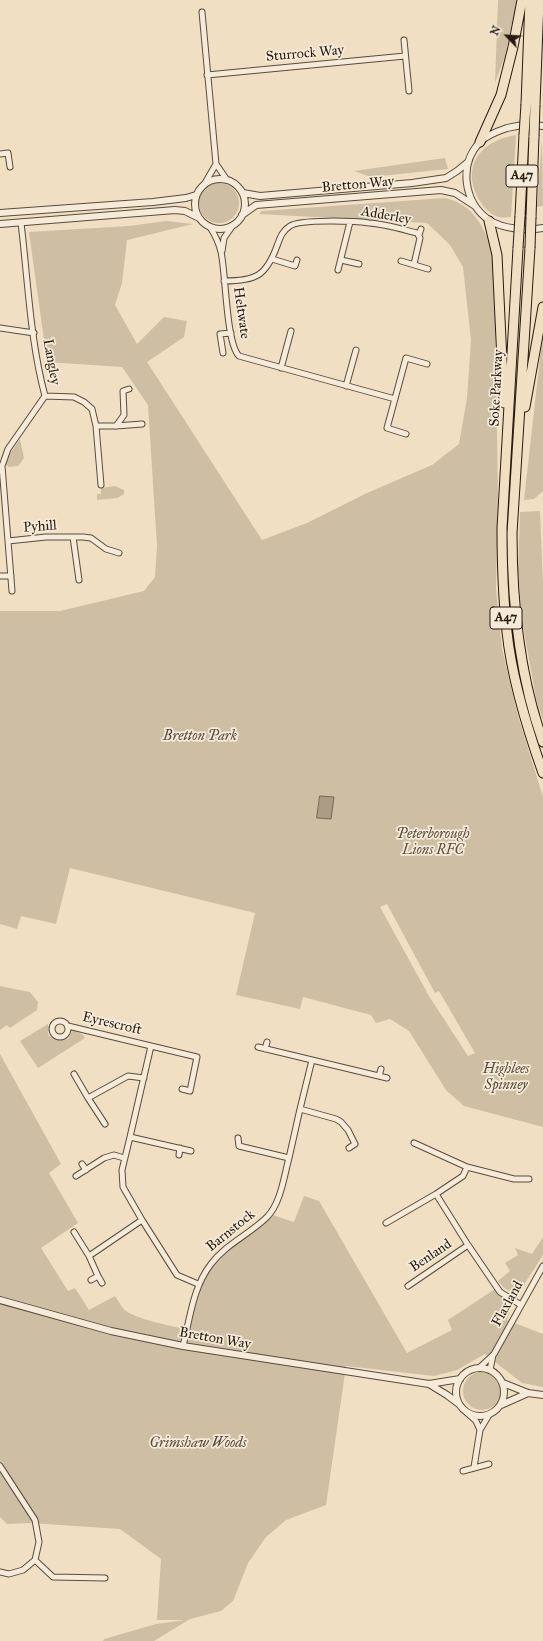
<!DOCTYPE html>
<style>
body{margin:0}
#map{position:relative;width:543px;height:1641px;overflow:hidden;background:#f1dfc3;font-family:"IM FELL Great Primer",serif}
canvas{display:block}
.north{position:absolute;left:487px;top:16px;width:40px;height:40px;-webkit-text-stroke:3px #f6ead8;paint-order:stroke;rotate:295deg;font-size:11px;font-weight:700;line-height:16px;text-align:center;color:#261b0f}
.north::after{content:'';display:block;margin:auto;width:14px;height:18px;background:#261b0f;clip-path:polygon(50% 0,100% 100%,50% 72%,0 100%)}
</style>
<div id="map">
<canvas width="543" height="1641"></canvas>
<div class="north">N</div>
</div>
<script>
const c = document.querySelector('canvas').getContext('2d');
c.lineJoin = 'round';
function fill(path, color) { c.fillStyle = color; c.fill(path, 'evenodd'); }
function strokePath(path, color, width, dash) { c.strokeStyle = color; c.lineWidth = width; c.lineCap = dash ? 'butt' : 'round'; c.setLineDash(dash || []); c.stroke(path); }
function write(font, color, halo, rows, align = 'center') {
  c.font = font + ' "IM FELL Great Primer",serif'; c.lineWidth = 3.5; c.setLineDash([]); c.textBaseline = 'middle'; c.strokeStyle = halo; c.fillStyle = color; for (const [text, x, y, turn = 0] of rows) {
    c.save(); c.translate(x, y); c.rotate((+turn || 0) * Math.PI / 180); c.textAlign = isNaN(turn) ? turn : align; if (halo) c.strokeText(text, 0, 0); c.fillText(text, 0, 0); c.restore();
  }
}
fill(new Path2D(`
 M498,0H517L505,56L495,83Z
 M516,135L511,217C507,217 502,218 499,217C493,216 485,209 482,204C459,170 478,141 516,135Z
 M542,138L543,206L537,207Z
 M445,158L448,169L371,177L354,171Z
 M199 203a20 20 0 1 1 40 0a20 20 0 1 1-40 0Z
 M445,198C475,205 483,227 494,253L498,497L496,588L502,649L518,716L543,797V1127L464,1106L446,1090L409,1031L390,1019L376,1023L371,1015L303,997L300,1009L236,995L255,913L70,868L56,924L21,916L17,929L0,924V611H60L144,591L155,577L157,546L148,405L122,367L47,362L29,232L129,226L166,221L193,224L127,240L122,283L115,305L137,344L164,317L187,321L184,337L147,362L262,540L307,523L367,493L432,465L459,444L467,398L471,340L463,267L450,245L427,223L259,214L262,211ZM387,904L435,993L439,991L475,1053L468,1056L429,996L380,907Z
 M543,332V491L534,499L524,500Z
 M20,439L24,458L18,466L9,467L6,464L11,452Z
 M115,486L124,490V494L117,498L97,500V494H101V488Z
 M540,511L543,584V720L537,703L522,621L518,570L520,512Z
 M0,986L30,992L38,1002L37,1010L10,1028L7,1025L0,1030Z
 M48,1024V1034C53,1041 60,1042 68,1039L73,1030L82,1034L85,1038L38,1068L20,1041Z
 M0,1054L61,1164L49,1173L78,1223L41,1248L68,1291L75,1288L89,1310L115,1296C118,1300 122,1308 126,1311C136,1319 177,1328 190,1329C193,1315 196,1300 201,1287C214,1256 245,1238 271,1218L273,1215L294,1222L304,1196L319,1201L407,1353L452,1330L448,1320L495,1289L512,1306L507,1320L543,1334V1387L522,1383L485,1354L457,1370L434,1376L346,1366L326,1505L286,1520L266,1537L248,1563L233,1601L221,1611L190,1619L154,1641H103L104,1639L156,1624L185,1620H157L161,1559L120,1529L31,1523L7,1524L0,1517Z
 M543,1237V1255L520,1291L515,1294L504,1288L498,1281L510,1271L505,1263L518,1255L515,1248L532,1254Z
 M463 1391a19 19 0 1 1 38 0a19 19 0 1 1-38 0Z`), '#cebea4');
const water = new Path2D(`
 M320,796L334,797L331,819L317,818Z`);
fill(water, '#ac9c86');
strokePath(water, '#766856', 1);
const minor = new Path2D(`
 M202,12L216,164L205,183
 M404,40L409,91
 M207,75L405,56
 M0,154L8,153L10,167
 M216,164L227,180
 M210,227C215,235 219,243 221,252C226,274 226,343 239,356L395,399
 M419,235L421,229
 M222,251L224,238L233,225
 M272,259L295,266L297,260
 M341,260L359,264
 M401,261L428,269
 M338,270L350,222
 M224,281C256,281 266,276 277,246C280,238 282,231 290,226C300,219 355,221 369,223C385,224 401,229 417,233L420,238L414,264
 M0,328L34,333
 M223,353L220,334L231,333
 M281,368L291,331
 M346,386L356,350
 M45,396L74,397L84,402L92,409L96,426L101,485
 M96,426H116L142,424
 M116,426L124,415L123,391L129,389
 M406,434L387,428L406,358L427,364
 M73,537L79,580
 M8,541L46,537H83L91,538L106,549L119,553
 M0,576H11
 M12,591L2,466L8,449L45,396C30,340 28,280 21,223
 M52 1029a8 8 0 1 1 16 0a8 8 0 1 1-16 0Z
 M68,1026L151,1046L130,1137
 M151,1046L197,1057L190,1091L182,1089
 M258,1047L312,1060
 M265,1049L267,1042
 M74,1074L88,1098
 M379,1076L381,1069
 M300,1109L312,1060L387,1078
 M105,1124L88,1098L128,1076L144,1078
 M414,1143L467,1167
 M191,1151L130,1137L122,1170L123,1187L142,1220L177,1275L198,1284
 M179,1155L180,1148
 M289,1158L300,1109L336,1119L341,1122L348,1130L355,1144L349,1148
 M82,1164L86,1170
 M76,1176L104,1158L114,1155L124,1158
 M386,1223L436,1194
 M74,1232L89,1256
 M98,1276L102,1283
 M91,1280L98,1276L89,1256L142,1220
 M408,1286L468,1245
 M521,1305L500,1292L468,1245L436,1194L463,1176L467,1167L514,1179H529
 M183,1346C190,1318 193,1287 211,1264C226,1244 250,1234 267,1217C281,1203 284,1176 289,1158L239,1146L238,1138
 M479,1368L494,1354L543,1266
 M490,1370L493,1355
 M467,1413L476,1421L480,1430
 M0,1466L35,1520L39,1542L35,1560L23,1570L9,1574L0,1572
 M474,1467L480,1430L489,1415
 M463,1471L489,1464
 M35,1560L53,1577L105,1578`);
const tertiary = new Path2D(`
 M543,126C531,124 518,125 507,128C498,131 486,136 480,142C458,165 464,203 489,220C503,229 527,231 543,228
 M195 204a25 25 0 1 1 50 0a25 25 0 1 1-50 0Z
 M243,193L260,196L412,183L446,178L457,171L468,162
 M0,213L153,202L186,198L196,195
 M242,215L256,205L441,190L455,193L475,206
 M0,224L175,210L185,211L199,218
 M0,1300L111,1331L183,1346L429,1384L460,1379
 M456 1392a24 24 0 1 1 48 0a24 24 0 1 1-48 0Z
 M503,1383L528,1393L543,1395
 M429,1384L447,1395L459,1404
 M501,1405L528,1393`);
const trunk = new Path2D(`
 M526,104L530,0
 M535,105L539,0
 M480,142L501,95L513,47L522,0
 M520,216L524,135
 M531,217L534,136
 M489,221L497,255L504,403
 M518,248L502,528C502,563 503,597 507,632C512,680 527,728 543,773
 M530,248L512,533C512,604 519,675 543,742
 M525,407L543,307`);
strokePath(minor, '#594c3c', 7);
strokePath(tertiary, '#594c3c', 8);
strokePath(trunk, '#261b0f', 11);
strokePath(minor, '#f6ead8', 5);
strokePath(tertiary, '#f6ead8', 6);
strokePath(trunk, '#f1dfc3', 9);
const trunkBridge = new Path2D(`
 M524,135L526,104
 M534,136L535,105
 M518,248L520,216
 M530,248L531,217`);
strokePath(trunkBridge, '#261b0f', 11, []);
strokePath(trunkBridge, '#f1dfc3', 9);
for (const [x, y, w] of [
 [522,176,32],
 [506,618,32]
]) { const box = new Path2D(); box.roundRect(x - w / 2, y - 11, w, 22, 3); c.fillStyle = '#f6ead8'; c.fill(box); strokePath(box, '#261b0f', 1); }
write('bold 13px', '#261b0f', null, [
 ["A47",522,176],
 ["A47",506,618]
]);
write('14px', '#261b0f', '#f6ead8', [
 ["Sturrock Way",305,54,-5],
 ["Bretton Way",358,185,-5],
 ["Adderley",386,216,10],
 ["Heltwate",241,313,82],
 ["Langley",51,362,80],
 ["Soke Parkway",497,388,-87],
 ["Pyhill",40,527,-4],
 ["Eyrescroft",112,1024,13],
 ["Barnstock",231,1231,-39],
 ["Benland",431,1256,-34],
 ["Flaxland",508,1304,-61],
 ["Bretton Way",215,1339,10]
]);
write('italic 14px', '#584c3c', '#f6ead8', [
 ["Bretton Park",200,737],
 ["Peterborough",433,835],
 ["Lions RFC",433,851],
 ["Highlees",506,1070],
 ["Spinney",506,1086],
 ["Grimshaw Woods",198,1444]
]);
</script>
